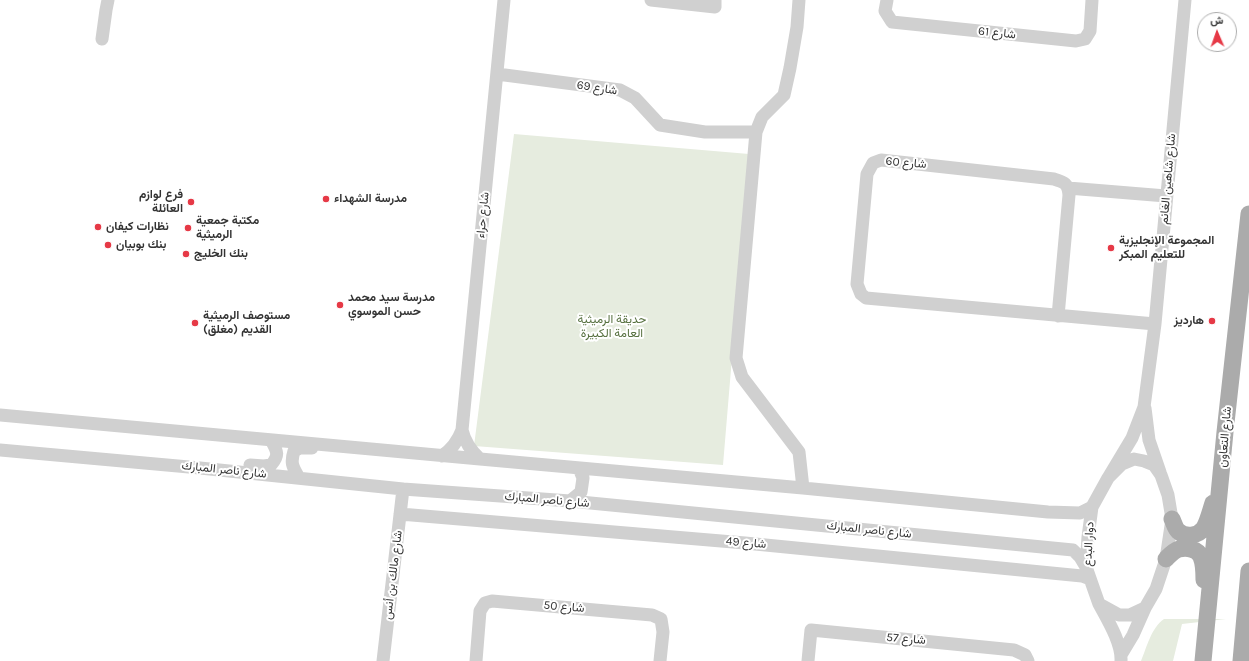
<!DOCTYPE html>
<meta charset="utf-8">
<style>
body{margin:0}
#map{position:relative;width:1249px;height:661px;overflow:hidden;background:#fff;font-family:Karla,Vazirmatn,sans-serif}
canvas{display:block}
.north{position:absolute;left:1197px;top:12px;width:40px;height:40px;box-sizing:border-box;background:#fff;border:1px solid #adadad;border-radius:50%;rotate:358deg;font-size:11px;font-weight:700;line-height:16px;text-align:center;color:#333}
.north::after{content:'';display:block;margin:auto;width:14px;height:18px;background:#e63946;clip-path:polygon(50% 0,100% 100%,50% 72%,0 100%)}
</style>
<div id="map">
<canvas width="1249" height="661"></canvas>
<div class="north">ش</div>
</div>
<script>
const c = document.querySelector('canvas').getContext('2d');
c.lineJoin = 'round';
function fill(path, color) { c.fillStyle = color; c.fill(path, 'evenodd'); }
function strokePath(path, color, width, dash) { c.strokeStyle = color; c.lineWidth = width; c.lineCap = dash ? 'butt' : 'round'; c.setLineDash(dash || []); c.stroke(path); }
function write(font, color, halo, rows, align = 'center') {
  c.font = font + ' Karla,Vazirmatn,sans-serif'; c.lineWidth = 4; c.setLineDash([]); c.textBaseline = 'middle'; c.strokeStyle = halo; c.fillStyle = color; for (const [text, x, y, turn = 0] of rows) {
    c.save(); c.translate(x, y); c.rotate((+turn || 0) * Math.PI / 180); c.textAlign = isNaN(turn) ? turn : align; if (halo) c.strokeText(text, 0, 0); c.fillText(text, 0, 0); c.restore();
  }
}
fill(new Path2D(`
 M514,134L749,154L723,465L474,446Z
 M1164,619H1226L1182,624L1173,661H1141C1147,647 1151,628 1164,619Z`), '#e6ecdf');
strokePath(new Path2D(`
 M651,0L715,7V0
 M799,0L797,27L790,68L784,95L762,117L756,132L736,358L742,377L799,452L803,488
 M887,0L885,11L892,22L1076,41L1085,39L1090,31L1092,0
 M102,39L106,10L108,0
 M497,74L620,90L635,98L660,125L705,132H756
 M1068,188L1166,196
 M1058,316L1069,195C1068,183 1064,182 1054,179L881,160L873,163L867,174L857,284L861,294L866,298L1155,324
 M1145,408L1149,440L1160,472
 M0,415L480,459L803,488L1048,512L1080,513L1092,507
 M462,430C465,443 471,451 480,459
 M0,450L200,468L403,489L570,501L1073,550L1080,557L1086,567
 M442,456C452,449 458,441 462,430L504,0
 M1134,459L1144,461L1154,465L1161,475L1168,495L1172,519L1166,559L1156,589L1145,608L1130,615H1119L1099,604L1086,567L1088,537L1092,507L1108,478L1122,464Z
 M250,465L264,466L271,465C280,455 277,451 271,440
 M299,478C293,467 290,464 294,451L300,448H312
 M1108,478L1132,438L1144,407L1155,324L1185,0
 M570,501L581,492L583,478L579,468
 M400,514L745,543L1082,576L1090,579
 M1099,604C1107,619 1122,643 1121,661
 M1121,655L1133,635L1145,608
 M383,661L403,489
 M476,661L480,611L485,603L492,601L652,615L661,619L663,632L660,661
 M808,661L811,630L1014,650L1025,655L1028,661`), '#d0d0d0', 13);
strokePath(new Path2D(`
 M1172,519C1174,523 1175,528 1178,531C1186,538 1198,536 1204,528C1208,521 1210,512 1213,503
 M1166,559C1170,555 1173,551 1179,549C1187,547 1198,549 1201,557C1204,564 1204,573 1204,580
 M1203,661L1225,432L1249,214
 M1241,661L1249,571`), '#ababab', 17);
for (const [x, y, r, color] of [
 [326,199,4,"#e63946"],
 [191,202,4,"#e63946"],
 [98,227,4,"#e63946"],
 [188,228,4,"#e63946"],
 [108,245,4,"#e63946"],
 [1111,248,4,"#e63946"],
 [186,254,4,"#e63946"],
 [340,305,4,"#e63946"],
 [1212,321,4,"#e63946"],
 [195,323,4,"#e63946"]
]) { const dot = new Path2D(); dot.arc(x, y, r, 0, 2 * Math.PI); c.fillStyle = color; c.fill(dot); strokePath(dot, '#fff', 1.5); }
write('12px', '#333', '#fff', [
 ["شارع 61",997,33,6],
 ["شارع 69",597,88,9],
 ["شارع 60",906,163,5],
 ["شارع شاهين الغانم",1168,179,-85],
 ["شارع حراء",483,215,-84],
 ["شارع التعاون",1225,437,-85],
 ["شارع ناصر المبارك",224,470,6],
 ["شارع ناصر المبارك",547,500,5],
 ["شارع ناصر المبارك",869,530,6],
 ["شارع 49",746,543,5],
 ["دوار البدع",1089,544,-87],
 ["شارع مالك بن أنس",393,575,-83],
 ["شارع 50",564,607,5],
 ["شارع 57",906,639,5]
]);
write('bold 12px', '#333', '#fff', [
 ["فرع لوازم",183,195,"right"],
 ["العائلة",183,209,"right"],
 ["مدرسة الشهداء",334,199],
 ["مكتبة جمعية",196,221],
 ["الرميثية",196,235],
 ["نظارات كيفان",106,227],
 ["المجموعة الإنجليزية",1119,241],
 ["للتعليم المبكر",1119,255],
 ["بنك بوبيان",116,245],
 ["بنك الخليج",194,254],
 ["مدرسة سيد محمد",348,298],
 ["حسن الموسوي",348,312],
 ["مستوصف الرميثية",203,316],
 ["القديم (مغلق)",203,330],
 ["هارديز",1204,321,"right"]
], 'left');
write('12px', '#56703f', '#fff', [
 ["حديقة الرميثية",612,320],
 ["العامة الكبيرة",612,334]
]);
</script>
